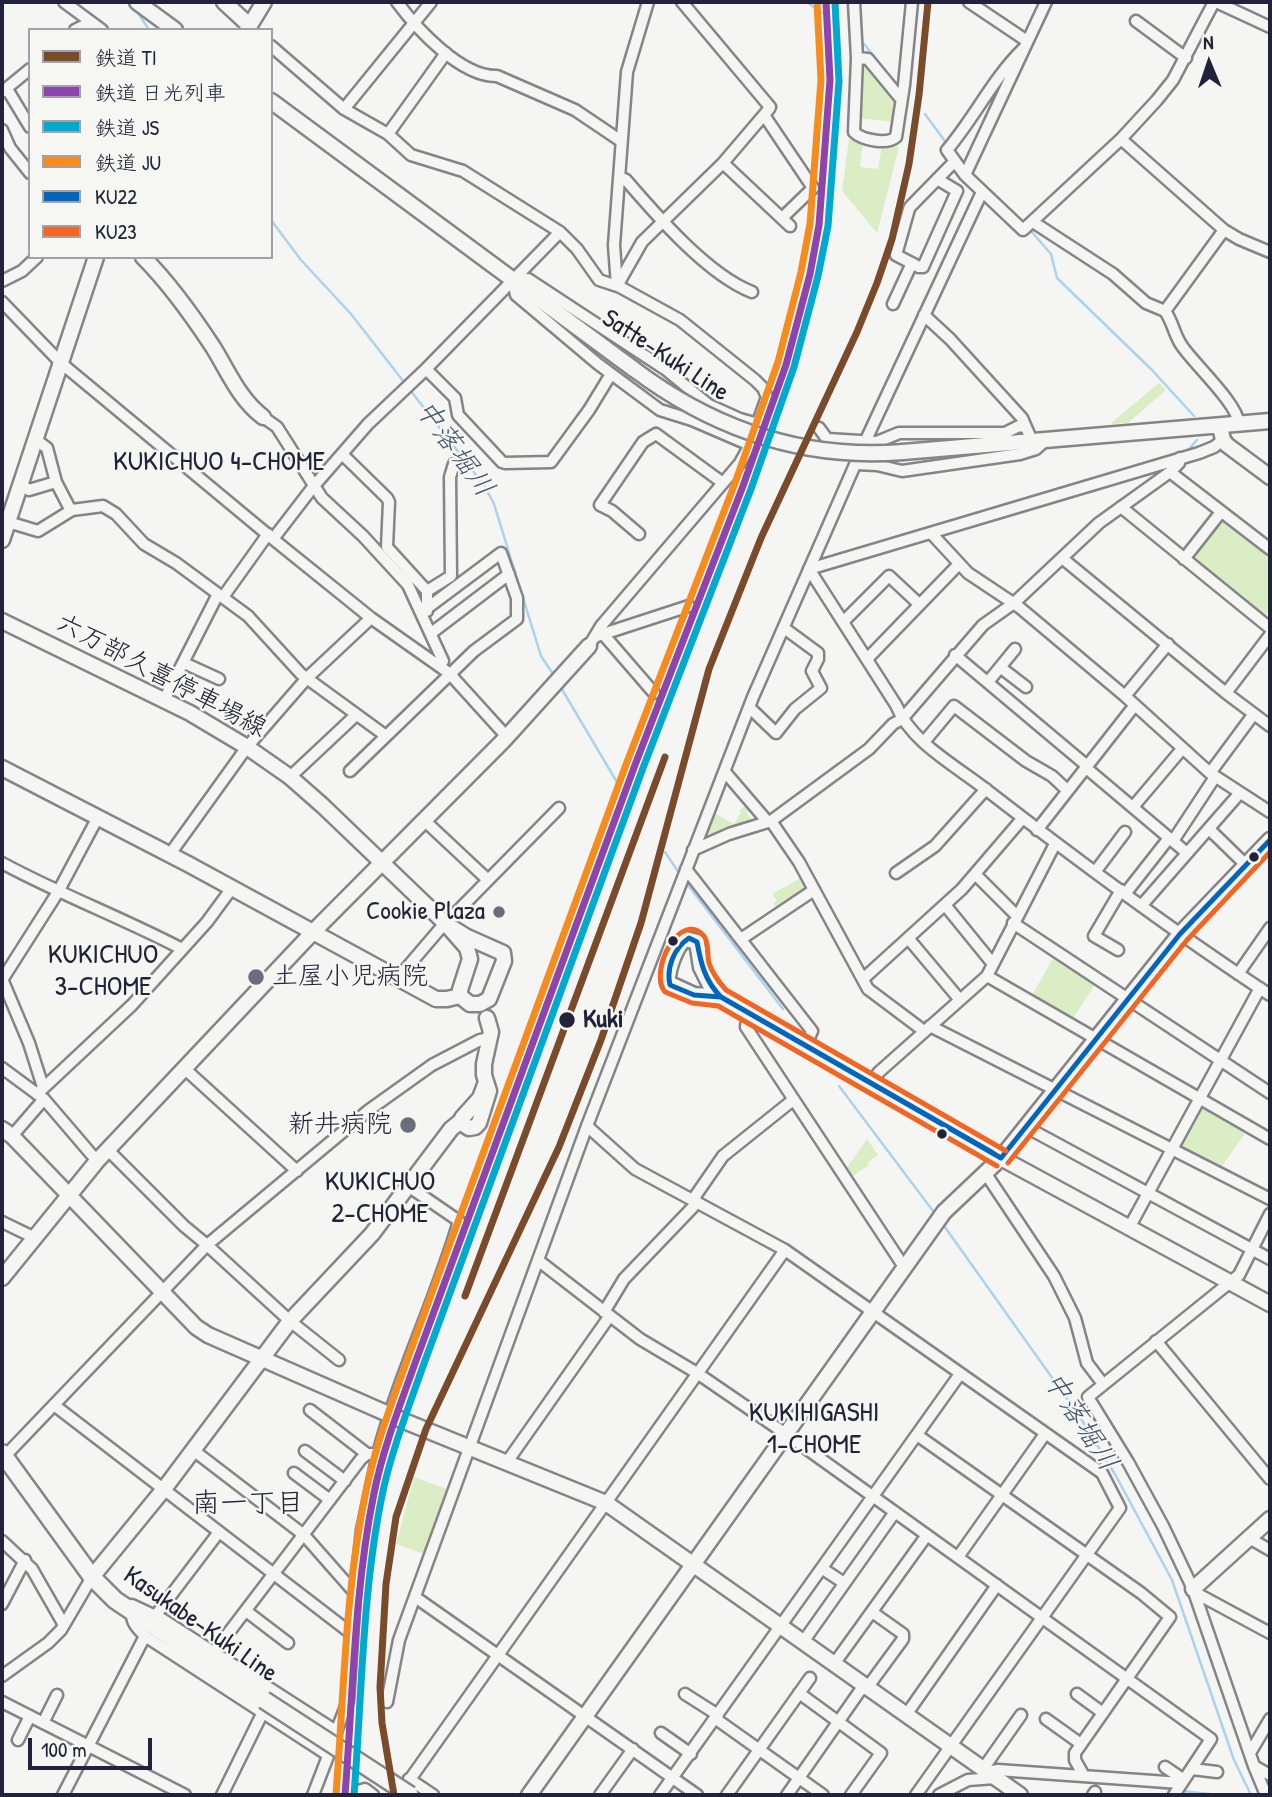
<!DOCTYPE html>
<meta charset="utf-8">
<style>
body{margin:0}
#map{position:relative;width:1272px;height:1797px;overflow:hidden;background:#f5f5f3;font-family:"Patrick Hand","Klee One",sans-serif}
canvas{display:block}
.frame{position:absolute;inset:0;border:4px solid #22223b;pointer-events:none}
.legend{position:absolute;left:28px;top:28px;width:245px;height:231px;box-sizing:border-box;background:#f6f6f2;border:2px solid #a1a1a9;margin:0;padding:9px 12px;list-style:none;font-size:21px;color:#22223b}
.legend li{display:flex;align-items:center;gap:14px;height:35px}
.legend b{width:35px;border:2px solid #a1a1a9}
.north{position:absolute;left:1174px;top:28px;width:70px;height:70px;-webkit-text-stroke:5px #f6f6f2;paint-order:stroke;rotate:358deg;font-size:19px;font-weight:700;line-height:28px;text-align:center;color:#22223b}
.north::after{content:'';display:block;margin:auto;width:24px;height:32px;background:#22223b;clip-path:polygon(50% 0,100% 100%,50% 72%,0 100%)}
.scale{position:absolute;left:28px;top:1738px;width:124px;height:32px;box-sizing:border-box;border:4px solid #22223b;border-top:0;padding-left:9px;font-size:21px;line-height:24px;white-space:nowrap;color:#22223b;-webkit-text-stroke:5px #f6f6f2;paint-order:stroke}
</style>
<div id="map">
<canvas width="1272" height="1797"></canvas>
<div class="frame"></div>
<ul class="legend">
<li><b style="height:9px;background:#7a4b2a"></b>鉄道 TI</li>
<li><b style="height:9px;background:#8e44ad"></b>鉄道 日光列車</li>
<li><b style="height:9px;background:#00a9ce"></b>鉄道 JS</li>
<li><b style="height:9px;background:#f68b1e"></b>鉄道 JU</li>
<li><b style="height:9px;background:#0065bd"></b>KU22</li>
<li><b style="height:9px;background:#f26522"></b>KU23</li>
</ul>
<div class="north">N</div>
<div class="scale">100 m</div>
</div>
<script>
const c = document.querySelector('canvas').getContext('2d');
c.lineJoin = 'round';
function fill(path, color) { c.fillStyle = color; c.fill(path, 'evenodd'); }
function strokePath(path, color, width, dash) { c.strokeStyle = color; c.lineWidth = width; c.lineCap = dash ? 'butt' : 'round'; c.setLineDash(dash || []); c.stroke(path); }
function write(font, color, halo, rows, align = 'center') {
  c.font = font + ' "Patrick Hand","Klee One",sans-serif'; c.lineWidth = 5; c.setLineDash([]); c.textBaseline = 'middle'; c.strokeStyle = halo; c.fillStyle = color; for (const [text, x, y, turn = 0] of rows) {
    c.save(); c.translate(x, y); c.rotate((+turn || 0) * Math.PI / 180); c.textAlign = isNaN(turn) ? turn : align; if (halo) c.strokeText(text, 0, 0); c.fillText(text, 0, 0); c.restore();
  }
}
fill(new Path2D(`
 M866,63L897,99L894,122L859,118L861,65Z
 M849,139L863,141L860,167L878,169L882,144L899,147L877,233L842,191Z
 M1159,383L1166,390L1128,423L1110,424Z
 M1222,520L1270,555V609L1264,618L1191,559Z
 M749,803L753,808L747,813L753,822L730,831L727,826L721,829L723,834L701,842L714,813L734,824L741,813L739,811Z
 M804,876L811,889L779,911L773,903L777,901L772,894Z
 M1057,957L1095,981V985L1073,1018L1069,1019L1033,998V994L1053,958Z
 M1199,1107H1203L1243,1130L1244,1135L1220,1169L1179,1147V1143Z
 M867,1139L878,1155L868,1162L869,1165L850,1178L845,1170Z
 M414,1477L449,1490L424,1554L396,1544Z`), '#dbedc5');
strokePath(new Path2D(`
 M807,2L822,13
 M135,8L149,30
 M864,44L896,84
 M925,114L947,144
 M271,220L301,260L351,314L484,485L494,504L541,656L555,677
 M1030,230L1051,254L1057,278L1152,370L1194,416
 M1190,448L1197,440
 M560,686L618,784
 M665,852L681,876
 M685,881L783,1009
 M839,1086L936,1215
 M942,1223L1080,1417L1116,1476L1172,1580L1234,1760L1251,1795
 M1011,1776L1102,1782
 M1119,1783L1175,1790
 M951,1784L967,1775
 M1182,1791L1218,1795`), '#acd2ed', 2.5);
const street = new Path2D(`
 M64,2L102,30
 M397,2C417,29 461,77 497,76L575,110L621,141
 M854,2L857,58L854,132C862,140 887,145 896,137L904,85L912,2
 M969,2L1027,41
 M1216,2L1270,27
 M1136,21L1186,58
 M75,30L91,22
 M271,46L344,109L388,134L411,155L463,171L560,232L577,249L599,280L620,287L680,320L755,380L763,388L767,397L750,445L740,463L601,626L589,646
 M1024,48C993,78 975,117 947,150L965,175L1023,230L1121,139L1157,100L1173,80L1214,2
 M857,58L868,59L901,99
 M7,89L30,127
 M2,92L30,69
 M344,109L431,2
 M764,115L813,188L782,218
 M2,130L10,148L30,173
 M388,134L446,53
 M1121,139L1224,230L1239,239L1270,252
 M723,163L790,226
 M965,175L1046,2
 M620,177L626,180C657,216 708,275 752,292
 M937,179L957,191L923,267H919L896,255L909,209L910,207L955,161
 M1033,222L1113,274L1146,303L1165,311L1224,230
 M2,281L22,271L37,257
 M617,286L642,242L723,163L769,109L770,107L682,2
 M617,286L614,245L627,72L648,2
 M2,302L61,363L273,539L371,618L449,673L507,737
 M893,304L912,263
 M1165,311C1173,322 1174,335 1182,346C1195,365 1237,403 1239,424
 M924,315L950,339L1022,418L1032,441
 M426,369L455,398L458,415L502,462L505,463L551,462L589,410L611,374
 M263,417L277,427L322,498L363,536L408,585L443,661
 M819,428L827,439L877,442L899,433H1005L1019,426L1025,427
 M35,439L47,448L56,482L69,507L72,510L103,506L116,514L144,544L176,563L248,616L301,674L386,736
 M750,445L692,420L660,410L598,364L516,295L513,280L528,279L665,369L709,405L740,419L758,424
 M342,454L387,498L389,502L387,547L427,591V611
 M856,464L877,465L902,471L1020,454L1036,449L1046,440
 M1170,472L1270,549
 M20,484L29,490L56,482
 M1121,507L1270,628
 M8,522L38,531L72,510
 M931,533L968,573L1019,607L1125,696L1210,773L1270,812
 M639,534L612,511L600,505L643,442L656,434L723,483
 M273,539L313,487L368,424L424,371L560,232
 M1062,558L1226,693L1270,726
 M1184,559L1221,512
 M809,569L896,705C911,742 953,764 984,788C1077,860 1171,930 1270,995
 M809,569L1199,453L1214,447L1223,440
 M427,591L451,576L450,477L454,464
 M223,597L268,534
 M844,621L889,576L919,604
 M434,631L509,574
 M603,634L654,693
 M597,636L689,606
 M955,655L1086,765
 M867,659L959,564
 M184,663L219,679
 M1000,667L1026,687
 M988,682L1015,649
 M1226,693L1270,635
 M1125,696L1168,644
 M164,700L218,594
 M750,708L776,733L795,709L821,688L812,671L818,659V653L784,628
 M924,742L954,706L1026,761L1052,776L1067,790
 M1085,767L1187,853
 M350,771L474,651L517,619V598L501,553L426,609
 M725,772L767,821
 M1210,773L1253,715
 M290,777L356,715
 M1133,807L1182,749
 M425,821L488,880
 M771,821L799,862L868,989L924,1031
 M1209,829L1246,865
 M1037,830L1135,705
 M1173,841L1215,777
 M693,850L729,834L771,821L869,749L893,724L902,719L983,625L1014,603L1099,523L1170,472L1179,463L1180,458
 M170,854L247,747L307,678L371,618
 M2,863C61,895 123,918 182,949
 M686,869L812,1031L806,1045
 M1095,872L1125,832
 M896,873L935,846L986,789
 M975,874L1017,916
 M1125,894L1169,838
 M945,905L993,964
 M1141,906L1239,794
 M1013,923L1270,1093
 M908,938L960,1000
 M741,939L814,890
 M1118,950L1094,936L1121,890
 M1238,974L1270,928
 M987,976L1270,1139
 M398,978L439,930L559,808
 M2,979L29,1043L43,1087
 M863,979L962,889L1022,819
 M2,980L58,892L98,817
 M748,1013L746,1027L904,1267
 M930,1026L1270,1199
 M2,1068L44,1099L97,1161
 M185,1069L297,1171
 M871,1083L879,1072L987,976L1055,844
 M37,1094L132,1005L207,922L232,888
 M587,1126L635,1169L785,1250L1102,1473L1120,1508L916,1795
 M1026,1127L1270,1259
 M12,1136L44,1099
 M108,1150L184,1226L207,1245L290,1321L339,1360
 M986,1174L1054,1276L1075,1318L1087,1363L1103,1384
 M2,1222L33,1237
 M1129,1228L1260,988
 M539,1261L640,1339L697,1373L786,1434L1211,1739L1174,1795
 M604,1312L624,1279L693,1207L696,1195L723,1156L793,1100
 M1156,1341L1270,1479
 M54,1405L352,1634
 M310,1410L367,1454
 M917,1435L1141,1593L1170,1617L1075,1753V1760L1084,1776
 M193,1450L304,1535L355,1593L362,1530L378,1454
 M305,1451L345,1481
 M5,1456L207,1245L369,1110L432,1065L480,1040L490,1038
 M507,1462L609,1317
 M294,1473L330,1500
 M1249,1538L1270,1550
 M2,1541L32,1569L64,1625
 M958,1557L1045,1434
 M823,1569L844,1583
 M1194,1592L1270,1633
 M415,1597L697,1795
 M2,1604L25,1560
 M132,1605L162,1619L336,1731
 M246,1611L288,1643
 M132,1612C131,1623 138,1629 145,1636L328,1755
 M156,1615L219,1532
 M803,1642L895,1512
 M214,1652L361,1459L367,1454H378C399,1374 436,1300 459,1221L408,1186
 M834,1664L927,1535
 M2,1676L48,1643L61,1630L92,1577
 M867,1688L903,1639V1634L872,1612
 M799,1693L881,1753L851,1795
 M685,1694L718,1715
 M1077,1694L1103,1713
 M2,1702L185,1795
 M387,1702L399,1640L587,1126L753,697L865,442L982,192
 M906,1715L997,1585
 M716,1719L823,1795
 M1046,1719L1081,1744
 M43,1723L57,1695
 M661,1733L691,1754
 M334,1737L348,1701L355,1593
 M18,1740L30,1716
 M1250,1753L1270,1719
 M1254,1766L1270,1775
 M1165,1767L1184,1780
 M983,1769L1021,1715
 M1192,1769L1217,1772
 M987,1772L998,1770L1181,1783
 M409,1779L433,1795
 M401,1792L785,1250
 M63,1795L145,1636
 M222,1795L263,1712
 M313,1795L330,1751
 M360,1795L361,1790L365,1789L373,1795
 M600,1795L633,1749
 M660,1795L960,1374
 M727,1795L810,1678
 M787,1795L864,1685
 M939,1795L968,1780L995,1778
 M1093,1795L1095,1792
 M1266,1795L1254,1766L1193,1589L1163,1526L1128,1462L1088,1397L1239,1275L1270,1214`);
const secondary = new Path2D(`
 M137,2L175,30
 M224,2L250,26
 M247,30L264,2
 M271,101L635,370
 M143,257C170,284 192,315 213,347C228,371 239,399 263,417
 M1220,426L1223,440L1227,445L1270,477
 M903,452L1270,421
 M2,540L96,257
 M2,621L190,713L247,747L290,777L323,806L446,924L467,948L470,959L460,990V996L470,1004H480L489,999L504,961L503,953L467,937L446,924
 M2,768L188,864L436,999H447L460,996
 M721,997L694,995L668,983C667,971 675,947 685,939L697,942L701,967L711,987L721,997L1001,1158L1270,1304
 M486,1082L480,1098L462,1118L463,1124L469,1128L475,1127L479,1123L489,1091L484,1075V1064L491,1032L487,1018
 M2,1129L12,1136L196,1327L208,1335L404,1421L606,1503L1020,1795
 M2,1278L97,1161L314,931L503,741L589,646
 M92,1577L164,1489L290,1321L372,1234L451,1129L462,1120
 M1193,1589L1270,1519
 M529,1795L944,1212L1001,1158L1180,934L1270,840`);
const primary = new Path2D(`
 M2,1453L92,1577L115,1600L264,1700`);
strokePath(street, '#858589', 15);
strokePath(secondary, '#858589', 19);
strokePath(primary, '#858589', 21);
strokePath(street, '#f5f5f3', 10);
strokePath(secondary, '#f5f5f3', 14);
strokePath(primary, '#f5f5f3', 16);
const secondaryBridge = new Path2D(`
 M635,370C714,429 804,460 903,452`);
const primaryBridge = new Path2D(`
 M264,1700L410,1795`);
strokePath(secondaryBridge, '#858589', 19, []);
strokePath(primaryBridge, '#858589', 21, []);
strokePath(secondaryBridge, '#f5f5f3', 14);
strokePath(primaryBridge, '#f5f5f3', 16);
strokePath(new Path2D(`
 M689,938L697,942C701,964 705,981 721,997L694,995L670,985C666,968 674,948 689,938Z
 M721,997L993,1153L1001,1158Z
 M1001,1158L1180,934L1270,840`), '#0065bd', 5);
strokePath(new Path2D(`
 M1008,1163L1187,940L1270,852
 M997,1166L718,1006L692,1003L665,992C648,970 681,909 704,936C709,942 707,955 709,963C712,973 719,982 726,990L1006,1151`), '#f26522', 5);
strokePath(new Path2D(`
 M465,1296L665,757
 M394,1795L382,1723L380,1687L386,1584L396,1517L426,1429L559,1147L601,1040L641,923L709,669L761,538L857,332L877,283L892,239L909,164L919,95L928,2`), '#7a4b2a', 7);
strokePath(new Path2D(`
 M345,1795C353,1695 354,1592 374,1493C383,1449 399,1408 414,1366L635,765L743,486L786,365L810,274L819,225L830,80L826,2`), '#8e44ad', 7);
strokePath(new Path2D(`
 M354,1795C362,1695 362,1590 383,1491C392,1450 408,1409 422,1369L643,768L751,489L794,367L818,276L828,226L839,81L835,2`), '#00a9ce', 7);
strokePath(new Path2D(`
 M336,1794C344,1693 345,1590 366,1491C375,1447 391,1405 406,1363L627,762L735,483L778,362L801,272L810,224L821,80L817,2`), '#f68b1e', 7);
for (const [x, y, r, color] of [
 [1254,857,6,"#22223b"],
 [499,912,7,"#6c6c7b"],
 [673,941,6,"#22223b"],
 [256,977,9,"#6c6c7b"],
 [567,1020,9,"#22223b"],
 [408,1125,9,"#6c6c7b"],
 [942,1134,6,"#22223b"]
]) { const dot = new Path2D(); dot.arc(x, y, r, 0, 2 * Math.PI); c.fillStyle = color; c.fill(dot); strokePath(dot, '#f6f6f2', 2.5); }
write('26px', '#22223b', '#f6f6f2', [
 ["Satte-Kuki Line",665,356,33],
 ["六万部久喜停車場線",161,676,28],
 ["Kasukabe-Kuki Line",200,1625,35]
]);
write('26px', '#22223b', '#f6f6f2', [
 ["Cookie Plaza",485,912],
 ["土屋小児病院",272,977,"left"],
 ["新井病院",392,1125]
], 'right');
write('bold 26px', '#22223b', '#f6f6f2', [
 ["Kuki",583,1020]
], 'left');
write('italic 28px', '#425270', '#f6f6f2', [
 ["中落堀川",454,449,54],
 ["中落堀川",1080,1422,57]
]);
write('28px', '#22223b', '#f6f6f2', [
 ["KUKICHUO 4-CHOME",219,463],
 ["KUKICHUO",103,956],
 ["3-CHOME",103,988],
 ["KUKICHUO",380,1183],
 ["2-CHOME",380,1215],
 ["KUKIHIGASHI",814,1414],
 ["1-CHOME",814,1446],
 ["南一丁目",248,1505]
]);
</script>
